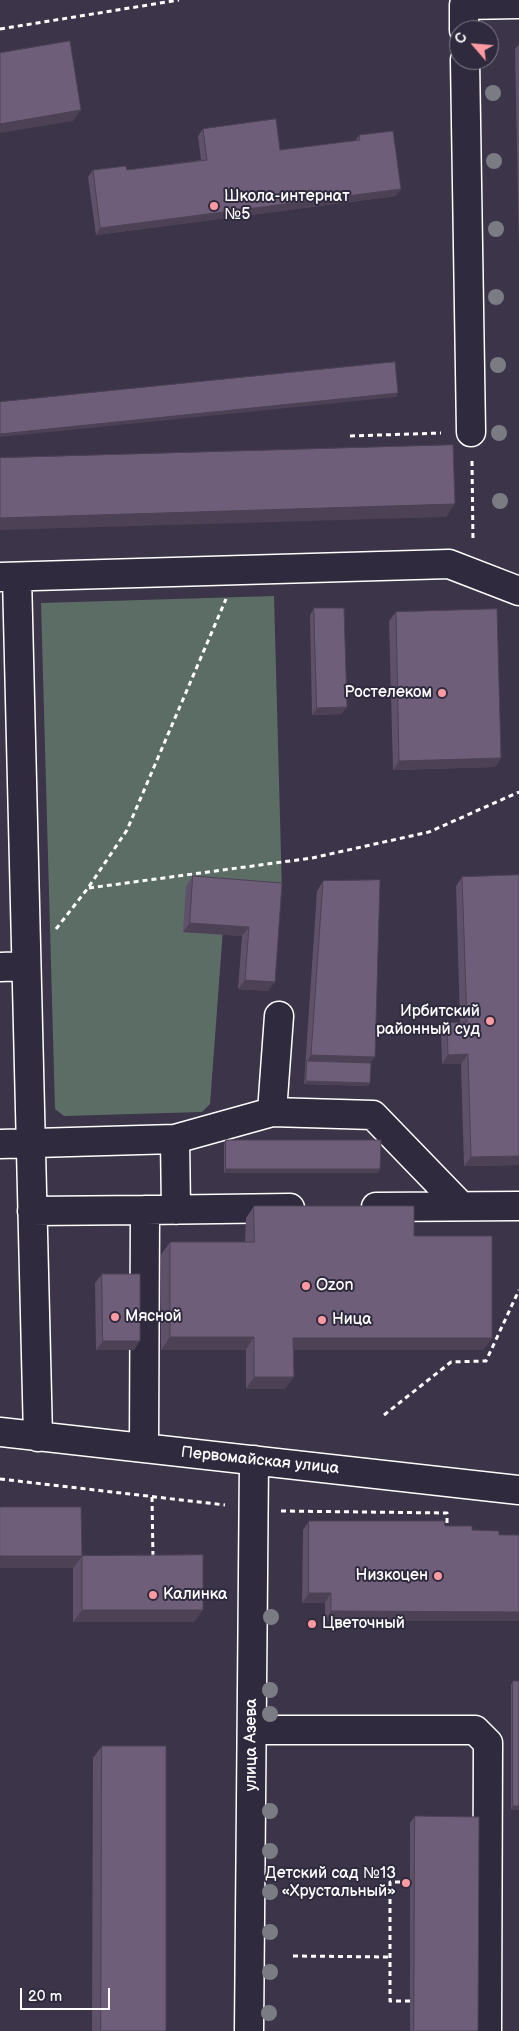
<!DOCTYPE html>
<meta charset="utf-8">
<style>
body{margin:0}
#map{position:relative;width:519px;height:2031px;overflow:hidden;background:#3c3449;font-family:"Balsamiq Sans",sans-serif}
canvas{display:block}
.north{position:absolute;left:449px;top:20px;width:50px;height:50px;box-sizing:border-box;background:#2f2a3d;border:1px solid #827f8b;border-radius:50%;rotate:297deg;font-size:14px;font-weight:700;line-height:20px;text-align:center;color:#fff}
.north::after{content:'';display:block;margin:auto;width:18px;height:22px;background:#ff9aa2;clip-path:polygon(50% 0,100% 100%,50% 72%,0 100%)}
.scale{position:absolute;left:20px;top:1988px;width:90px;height:22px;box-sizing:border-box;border:2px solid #fff;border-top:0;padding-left:6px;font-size:15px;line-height:18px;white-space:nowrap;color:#fff;-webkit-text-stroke:4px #2f2a3d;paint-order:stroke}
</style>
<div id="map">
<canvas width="519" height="2031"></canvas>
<div class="north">С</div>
<div class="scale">20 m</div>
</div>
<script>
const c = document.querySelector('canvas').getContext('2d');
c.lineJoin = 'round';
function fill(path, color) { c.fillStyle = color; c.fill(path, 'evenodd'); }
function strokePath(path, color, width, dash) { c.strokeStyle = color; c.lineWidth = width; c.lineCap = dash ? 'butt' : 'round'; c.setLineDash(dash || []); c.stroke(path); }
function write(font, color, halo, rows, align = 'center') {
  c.font = font + ' "Balsamiq Sans",sans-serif'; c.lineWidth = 4; c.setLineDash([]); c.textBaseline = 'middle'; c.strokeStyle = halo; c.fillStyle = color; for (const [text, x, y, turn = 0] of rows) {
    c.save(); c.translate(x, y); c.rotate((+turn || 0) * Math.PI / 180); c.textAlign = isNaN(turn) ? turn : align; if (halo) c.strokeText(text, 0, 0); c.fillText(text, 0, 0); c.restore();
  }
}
fill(new Path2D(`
 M274,596L282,892L226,889L210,1104L202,1112L64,1116L55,1109L41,603Z`), '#5c6d65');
const minor = new Path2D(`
 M464,30V5L519,4
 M465,60L471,432
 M0,577L449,564L519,591
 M17,577L38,1437
 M0,967L26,966
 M272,1112L373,1115L461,1206
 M175,1139L176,1210
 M0,1144L175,1139L272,1112L279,1016
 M376,1207L519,1206
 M32,1211L145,1210
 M0,1432L519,1490
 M144,1448L145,1210L290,1208
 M252,1730H475L488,1743L487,2031
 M249,2031L254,1460`);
strokePath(minor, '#fff', 31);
strokePath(new Path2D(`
 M0,29L179,0
 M350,436L441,433
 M472,461L473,542
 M89,888L312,858L429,832L519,792
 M56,929L88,888L127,830L226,599
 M384,1415L451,1362L486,1361L519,1290
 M0,1479L225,1505
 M152,1497L153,1558
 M281,1511L447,1513V1528
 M293,1956L390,1957
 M410,2001H390V1882H410`), '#fff', 3, [5, 4]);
strokePath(minor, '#2f2a3d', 28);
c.fillStyle = '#7b7c83';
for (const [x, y] of [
 [493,93],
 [494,161],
 [496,229],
 [496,297],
 [498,365],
 [499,433],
 [500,501],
 [271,1617],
 [270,1690],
 [270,1714],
 [270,1811],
 [270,1851],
 [270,1892],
 [270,1932],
 [270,1972],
 [269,2013]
]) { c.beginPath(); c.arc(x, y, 8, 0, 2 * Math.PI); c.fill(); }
fill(new Path2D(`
 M519,44V250L515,49Z
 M203,129L280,150L355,141L359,135L396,196L96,235L88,177L93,170H127L201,160L198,136Z
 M314,608L342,714L312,715L310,615Z
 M396,612L501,758L495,767L393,770L389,621Z
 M193,876L282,883L268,991L238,989L242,936L183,932L186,886Z
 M462,877L519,1165L464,1166L461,1064H442L441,1032L447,1023L460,1022L456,886Z
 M323,881L371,1063L370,1083L368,1086L304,1084L317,891Z
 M226,1140L378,1173H224V1144Z
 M254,1206L414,1236L492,1338L483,1350H293L285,1389H246V1350H161V1255L170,1242H245L246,1218Z
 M102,1274L134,1350H96L95,1283Z
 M309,1521L445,1526L499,1535H519V1621H325V1603H302L303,1530Z
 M82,1556L194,1622H73V1568Z
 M513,1681H519V1810H511V1685Z
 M102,1746L166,2031H92L93,1758Z
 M415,1816L478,2031H410V1823Z`), '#5f5169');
fill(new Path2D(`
 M81,110L73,121L0,133V124Z
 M401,189L396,196L96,235L100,228Z
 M398,393L396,397L0,437V434Z
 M455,504L446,517L0,530V518Z
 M347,707L342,714L312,715L317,708Z
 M501,758L495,767L393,770L399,761Z
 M190,923L249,927L242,936L183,932Z
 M245,980L275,982L268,991L238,989Z
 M468,1054L461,1064H442L448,1055Z
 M311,1055L375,1057L368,1066L307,1061Z
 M306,1081L370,1083L368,1086L304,1084Z
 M519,1156V1165L464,1166L471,1157Z
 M226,1169H380L378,1173H224Z
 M170,1337H254L246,1350H161Z
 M293,1338H492L483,1350H285Z
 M103,1341H140L134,1350H96Z
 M254,1377H294L285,1389H246Z
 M0,1556H82L73,1568H0Z
 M309,1593H331L325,1603H302Z
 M82,1610H203L194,1622H73Z
 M331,1611L519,1612V1621H325Z
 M513,1806H519V1810H511Z`), '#4d4255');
const building = new Path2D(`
 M70,41L81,110L0,124V53Z
 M276,119L280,150L360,140L359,135L393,131L401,189L100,228L93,170L126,166L127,170L207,160L203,129Z
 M395,362L398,393L0,434V402Z
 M453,445L455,504L0,518V458Z
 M314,608H344L347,707L317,708Z
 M497,609L501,758L399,761L396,612Z
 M519,875V1156L471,1157L468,1054L448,1055L447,1023L467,1022L462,877Z
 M193,876L282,883L275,982L245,980L249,927L190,923Z
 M380,880L375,1057L311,1055L323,881Z
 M307,1061L371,1063L370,1083L306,1081Z
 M226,1140H381L380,1169H226Z
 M254,1206H414V1236H492V1338H293L294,1377H254V1337H170V1242H254Z
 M102,1274H140V1341H103Z
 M0,1507H81L82,1556H0Z
 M309,1521H444L445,1526H472V1530L499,1531V1535H519V1612L331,1611V1593H309Z
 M203,1555V1610H82V1556Z
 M513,1681H519V1806H513Z
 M102,1746H166V2031H101Z
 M415,1816L479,1817L478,2031H414Z`);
fill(building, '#6e5e7a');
strokePath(building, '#4d4255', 1);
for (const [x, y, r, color] of [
 [214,206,5,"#ff9aa2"],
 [442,693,5,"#ff9aa2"],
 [490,1021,5,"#ff9aa2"],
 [306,1286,5,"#ff9aa2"],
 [115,1317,5,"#ff9aa2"],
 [322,1320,5,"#ff9aa2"],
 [438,1576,5,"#ff9aa2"],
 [153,1595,5,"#ff9aa2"],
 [312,1624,5,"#ff9aa2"],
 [406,1883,5,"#ff9aa2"]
]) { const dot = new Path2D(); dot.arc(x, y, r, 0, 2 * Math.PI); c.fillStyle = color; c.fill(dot); strokePath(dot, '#2f2a3d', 2); }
write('16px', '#fff', '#2f2a3d', [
 ["Школа-интернат",224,197],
 ["№5",224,215],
 ["Ростелеком",432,693,"right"],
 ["Ирбитский",480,1012,"right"],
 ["районный суд",480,1030,"right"],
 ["Ozon",316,1286],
 ["Мясной",125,1317],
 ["Ница",332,1320],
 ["Низкоцен",428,1576,"right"],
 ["Калинка",163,1595],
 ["Цветочный",322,1624],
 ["Детский сад №13",396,1874,"right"],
 ["«Хрустальный»",396,1892,"right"]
], 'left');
write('16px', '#fff', '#2f2a3d', [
 ["Первомайская улица",260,1461,6],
 ["улица Азева",252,1745,-90]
]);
</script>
